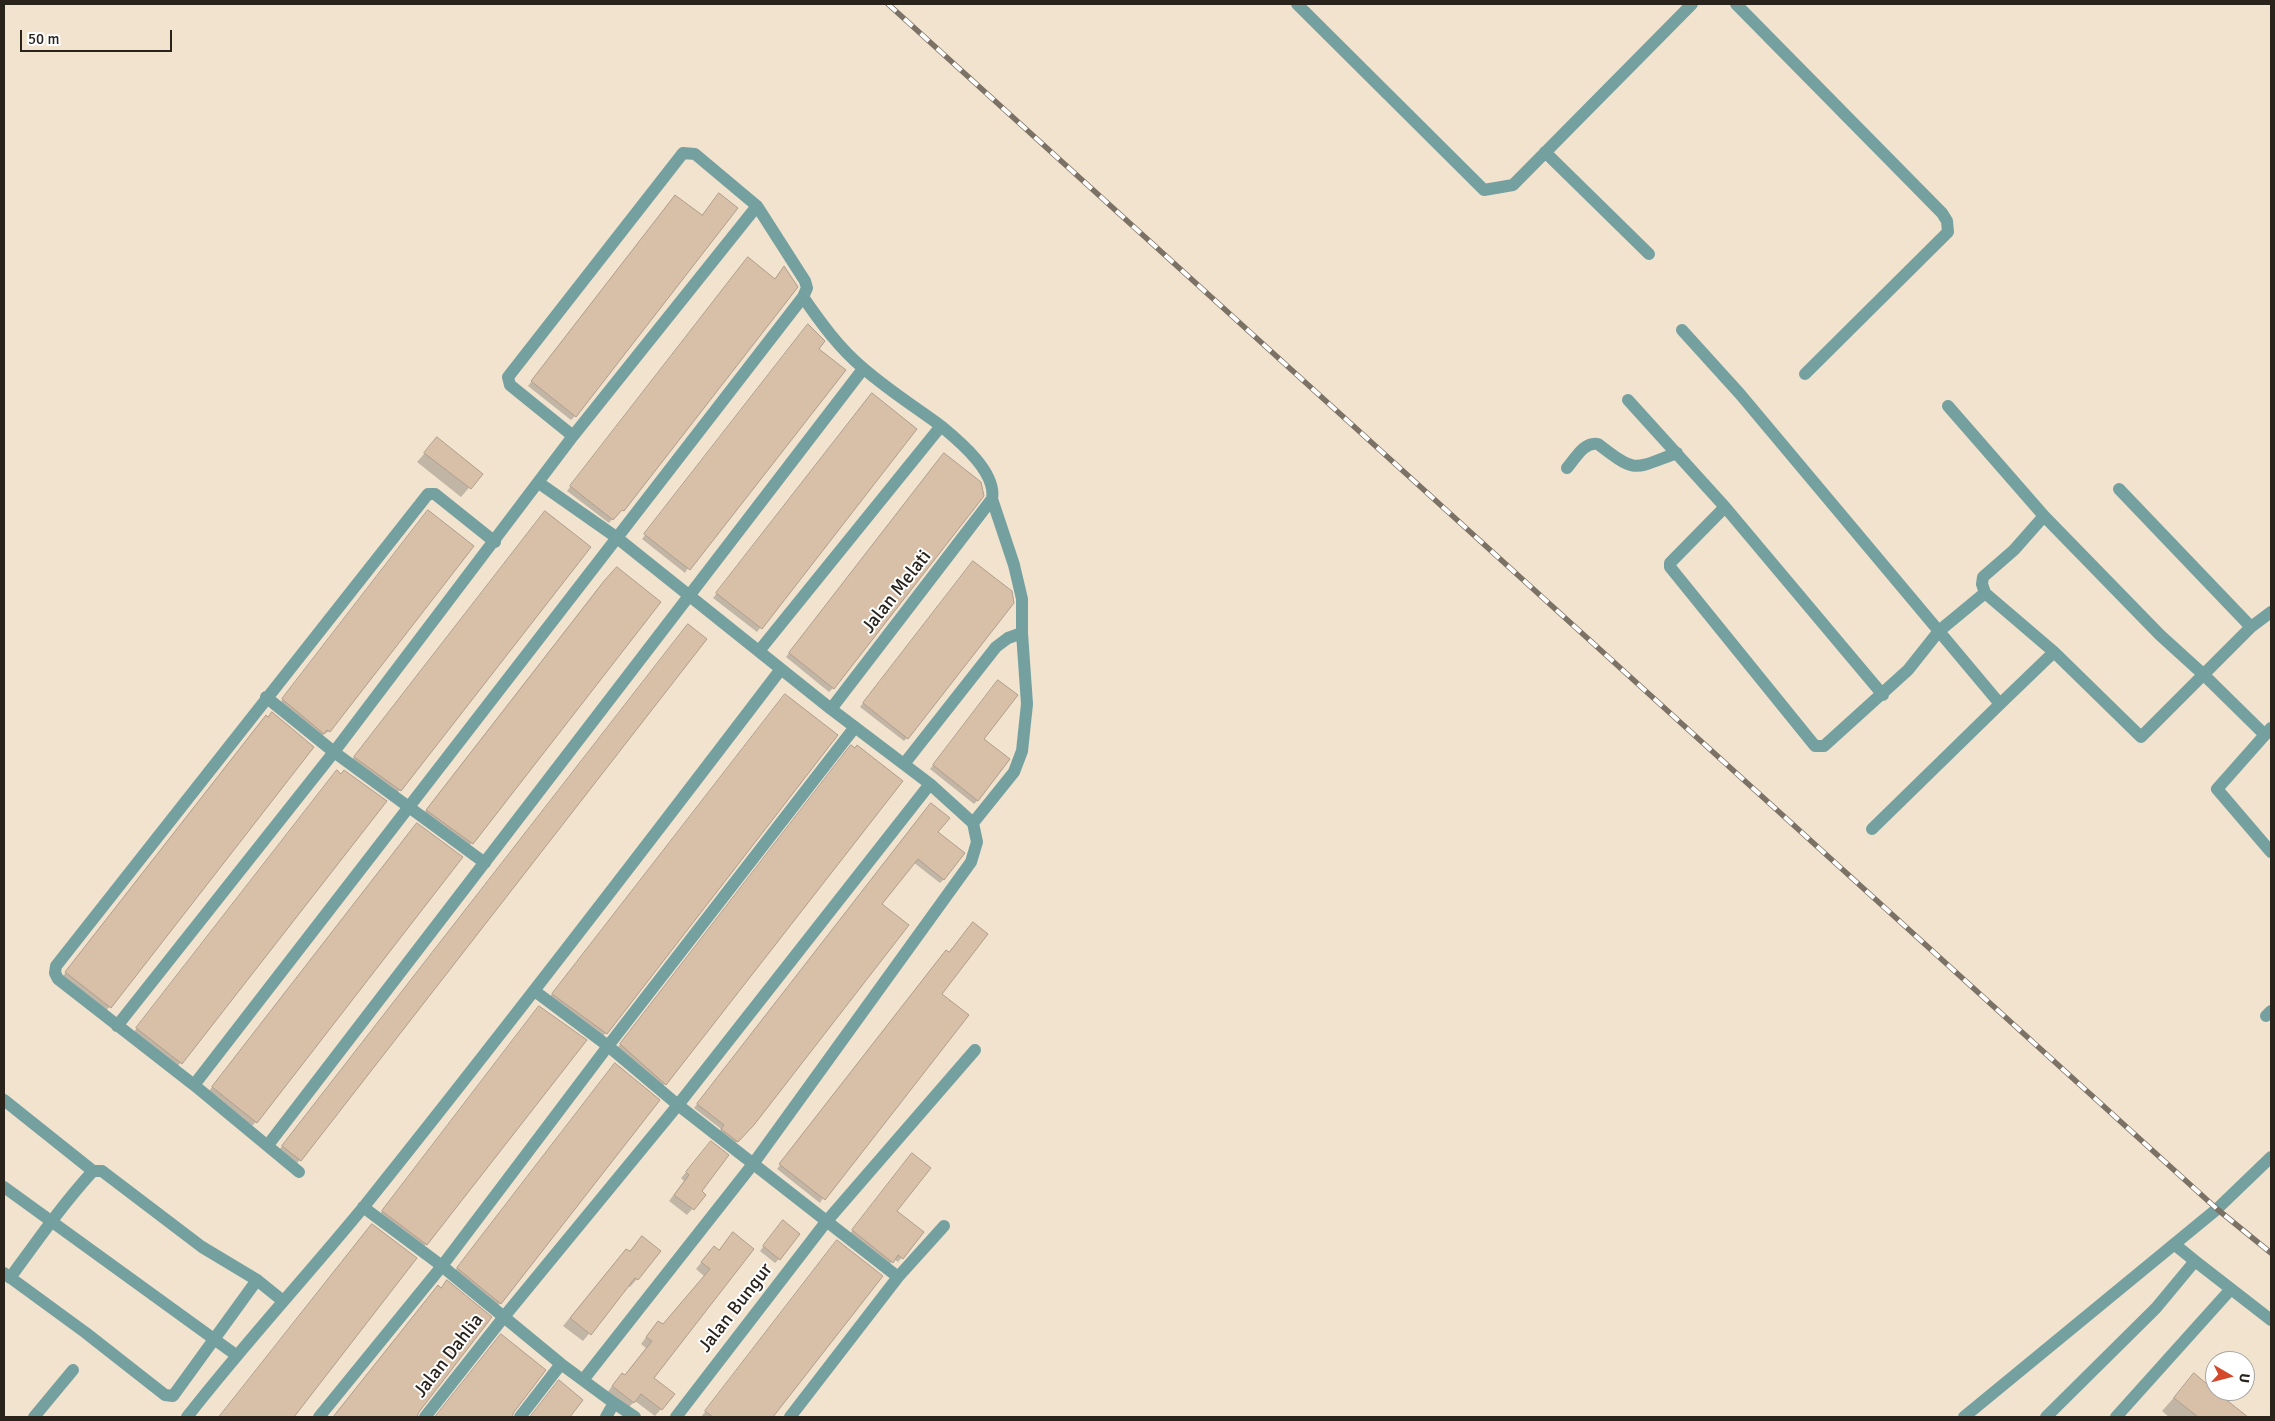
<!DOCTYPE html>
<style>
body{margin:0}
#map{position:relative;width:2275px;height:1421px;overflow:hidden;background:#f2e3cf;font-family:Signika,sans-serif}
canvas{display:block}
.frame{position:absolute;inset:0;border:5px solid #29231c;pointer-events:none}
.north{position:absolute;left:2205px;top:1351px;width:50px;height:50px;box-sizing:border-box;background:#fff;border:1px solid #a9a7a4;border-radius:50%;rotate:98deg;font-size:14px;font-weight:700;line-height:20px;text-align:center;color:#29231c}
.north::after{content:'';display:block;margin:auto;width:18px;height:22px;background:#d4492b;clip-path:polygon(50% 0,100% 100%,50% 72%,0 100%)}
.scale{position:absolute;left:20px;top:30px;width:152px;height:22px;box-sizing:border-box;border:2px solid #29231c;border-top:0;padding-left:6px;font-size:15px;line-height:18px;white-space:nowrap;color:#29231c;-webkit-text-stroke:4px #fff;paint-order:stroke}
</style>
<div id="map">
<canvas width="2275" height="1421"></canvas>
<div class="frame"></div>
<div class="north">U</div>
<div class="scale">50 m</div>
</div>
<script>
const c = document.querySelector('canvas').getContext('2d');
c.lineJoin = 'round';
function fill(path, color) { c.fillStyle = color; c.fill(path, 'evenodd'); }
function strokePath(path, color, width, dash) { c.strokeStyle = color; c.lineWidth = width; c.lineCap = dash ? 'butt' : 'round'; c.setLineDash(dash || []); c.stroke(path); }
function write(font, color, halo, rows, align = 'center') {
  c.font = font + ' Signika,sans-serif'; c.lineWidth = 4; c.setLineDash([]); c.textBaseline = 'middle'; c.strokeStyle = halo; c.fillStyle = color; for (const [text, x, y, turn = 0] of rows) {
    c.save(); c.translate(x, y); c.rotate((+turn || 0) * Math.PI / 180); c.textAlign = isNaN(turn) ? turn : align; if (halo) c.strokeText(text, 0, 0); c.fillText(text, 0, 0); c.restore();
  }
}
fill(new Path2D(`
 M671,201L575,416L571,420L528,386Z
 M744,262L774,280L780,272L797,287L609,523L567,491Z
 M804,330L817,349L685,573L642,539Z
 M868,398L916,429L757,632L713,598Z
 M437,439L481,474L461,497L417,462Z
 M940,458L833,688L829,692L786,657Z
 M425,516L329,731L320,737L279,704Z
 M541,517L400,790L396,794L351,761Z
 M970,566L907,738L904,741L860,707Z
 M600,586L473,842L469,846L423,814Z
 M685,629L300,1160L296,1164L279,1150Z
 M995,686L982,739L978,800L974,804L930,769Z
 M782,699L606,1033L602,1037L549,998Z
 M266,716L313,747L106,1011L62,977Z
 M855,749L665,1084L662,1087L617,1048L848,750Z
 M333,776L385,801L177,1067L133,1033Z
 M927,808L936,833L944,879L940,883L913,862L881,905L753,1125L734,1145L718,1133L721,1129L694,1108Z
 M413,828L256,1122L252,1126L209,1091Z
 M931,970L940,994L820,1203L777,1169Z
 M536,1012L426,1244L423,1248L379,1215Z
 M612,1068L658,1100L497,1307L454,1272Z
 M706,1149L700,1192L704,1195L687,1215L669,1201L684,1181L681,1178Z
 M908,1159L896,1212L922,1233L898,1262L894,1259L888,1266L849,1235Z
 M779,1226V1259L775,1263L760,1251Z
 M368,1229L416,1258L291,1417H220Z
 M733,1234L652,1378L673,1395L655,1416L635,1401L627,1409L607,1393L616,1381L624,1376L646,1348L641,1344L652,1329L658,1322L663,1326L704,1276L696,1269L708,1254L718,1251Z
 M642,1237L637,1279L630,1287L628,1286L583,1341L563,1326L619,1258L629,1252Z
 M834,1245L881,1276L772,1417H701Z
 M434,1291L416,1417H334Z
 M497,1339L511,1417H436Z
 M2194,1375L2246,1417H2169L2162,1411Z`), '#0003');
const building = new Path2D(`
 M719,193L738,208L576,417L531,381L675,195L702,215Z
 M748,257L775,279L784,266L798,287L624,511L622,510L613,520L570,486Z
 M808,324L825,341L819,349L846,370L690,570L644,534Z
 M872,393L917,429L762,629L716,593Z
 M437,437L483,474L471,489L424,453Z
 M944,453L981,482L984,496L834,689L789,653Z
 M428,510L474,546L330,732L327,730L324,734L282,699Z
 M545,511L591,547L401,791L354,757Z
 M973,561L1012,591L1014,603L908,739L863,703Z
 M617,567L661,602L473,844L426,810L604,581Z
 M688,624L707,639L301,1161L282,1146Z
 M998,680L1018,695L984,739L1010,759L978,801L933,765Z
 M785,694L838,735L607,1034L552,994Z
 M272,712L314,747L111,1008L65,972L266,715L268,717Z
 M851,745L855,748L857,745L903,781L666,1085L620,1044Z
 M337,770L341,774L344,770L387,801L182,1064L136,1028Z
 M931,803L950,818L938,832L965,853L944,880L918,859L882,904L909,925L754,1125L738,1142L721,1129L724,1125L697,1104Z
 M417,823L463,857L257,1123L212,1087Z
 M973,922L988,934L942,994L969,1015L825,1200L779,1164L935,964L946,950L949,952Z
 M539,1006L587,1040L427,1245L382,1211Z
 M615,1063L660,1100L501,1304L457,1268Z
 M711,1141L729,1155L702,1191L706,1195L694,1210L674,1195L689,1175L686,1172Z
 M912,1153L931,1168L897,1211L924,1232L903,1259L898,1255L893,1263L852,1230Z
 M783,1220L800,1234L780,1260L763,1246Z
 M372,1224L417,1258L294,1417H219Z
 M733,1232L754,1249L654,1378L675,1394L662,1410L641,1394L634,1403L612,1386L622,1373L625,1375L652,1341L646,1337L658,1321L663,1324L710,1269L701,1262L714,1246L719,1250Z
 M642,1236L661,1251L638,1280L635,1278L591,1335L570,1318L626,1249L630,1251Z
 M837,1240L883,1276L773,1417H713L705,1411Z
 M447,1280L492,1317L419,1412L417,1417H333L438,1285L441,1288Z
 M501,1334L546,1370L514,1412L512,1417H435Z
 M2194,1373L2215,1391L2248,1417H2198L2174,1398Z
 M559,1380L583,1400L570,1417H530Z`);
fill(building, '#d8bfa7');
strokePath(building, '#ae9d8c', 1);
strokePath(new Path2D(`
 M1297,4L1484,190L1513,185L1692,4
 M1736,4L1942,213L1947,221L1948,232L1805,374
 M1545,152L1649,254
 M1682,330L1740,394L2000,704L2054,652
 M1628,400L1725,507L1883,695
 M1948,406L2044,516L2160,635L2204,675L2265,735
 M941,426C959,441 997,472 992,499L1014,565L1022,599V633L1027,704L1022,751L1014,772L973,823
 M573,436L510,385L508,377L683,153L695,154L757,206L805,281L807,288L803,297C821,323 839,348 863,368C887,389 915,407 941,426L759,651
 M1567,468C1575,459 1584,441 1598,444C1637,474 1633,469 1677,453
 M539,483L616,537L831,709L930,784L973,823L977,842L971,862L753,1164L583,1380
 M2119,489L2251,627
 M1725,507L1670,563V567L1815,746H1824L1908,670L1939,631L1985,593L1982,584L1983,577L2014,550L2044,516
 M1985,593L2054,652L2141,737L2251,627L2271,612
 M266,697L334,752L485,863
 M831,709L992,499
 M2271,728L2217,789L2271,852
 M904,764L996,647L1008,638L1022,633
 M1872,829L2000,704
 M536,992L608,1046L678,1105L898,1277L790,1417
 M2266,1016L2271,1011
 M117,1026L334,752L573,436L757,206
 M194,1085L803,297
 M4,1100L93,1171
 M268,1145L863,369
 M299,1172L194,1085L58,979L55,973L56,966L428,494H435L495,542
 M4,1187L236,1355
 M363,1207L442,1266L561,1364L614,1403L606,1417
 M2195,1261L2271,1320
 M4,1273L86,1333L165,1395L173,1396L257,1280
 M898,1277L944,1226
 M10,1278C37,1241 62,1205 93,1171H102L202,1247L257,1280L283,1301
 M614,1403L635,1417
 M34,1417L73,1370
 M187,1417C244,1344 307,1276 366,1204C507,1028 644,849 781,669
 M319,1417L442,1266L608,1046L855,727
 M425,1417L503,1318L678,1105L930,784
 M520,1417L561,1364
 M676,1417L826,1222L975,1050
 M1964,1417L2217,1209L2271,1157
 M2046,1417L2156,1308L2195,1261L2174,1244
 M2116,1417L2231,1289`), '#75a0a0', 12);
const rail = new Path2D(`
 M888,4L2217,1209L2271,1253`);
strokePath(rail, '#7b7165', 5.5);
strokePath(rail, '#fff', 4, [11]);
write('19px', '#29231c', '#fff', [
 ["Jalan Melati",897,592,-52],
 ["Jalan Bungur",736,1308,-52],
 ["Jalan Dahlia",449,1356,-52]
]);
</script>
